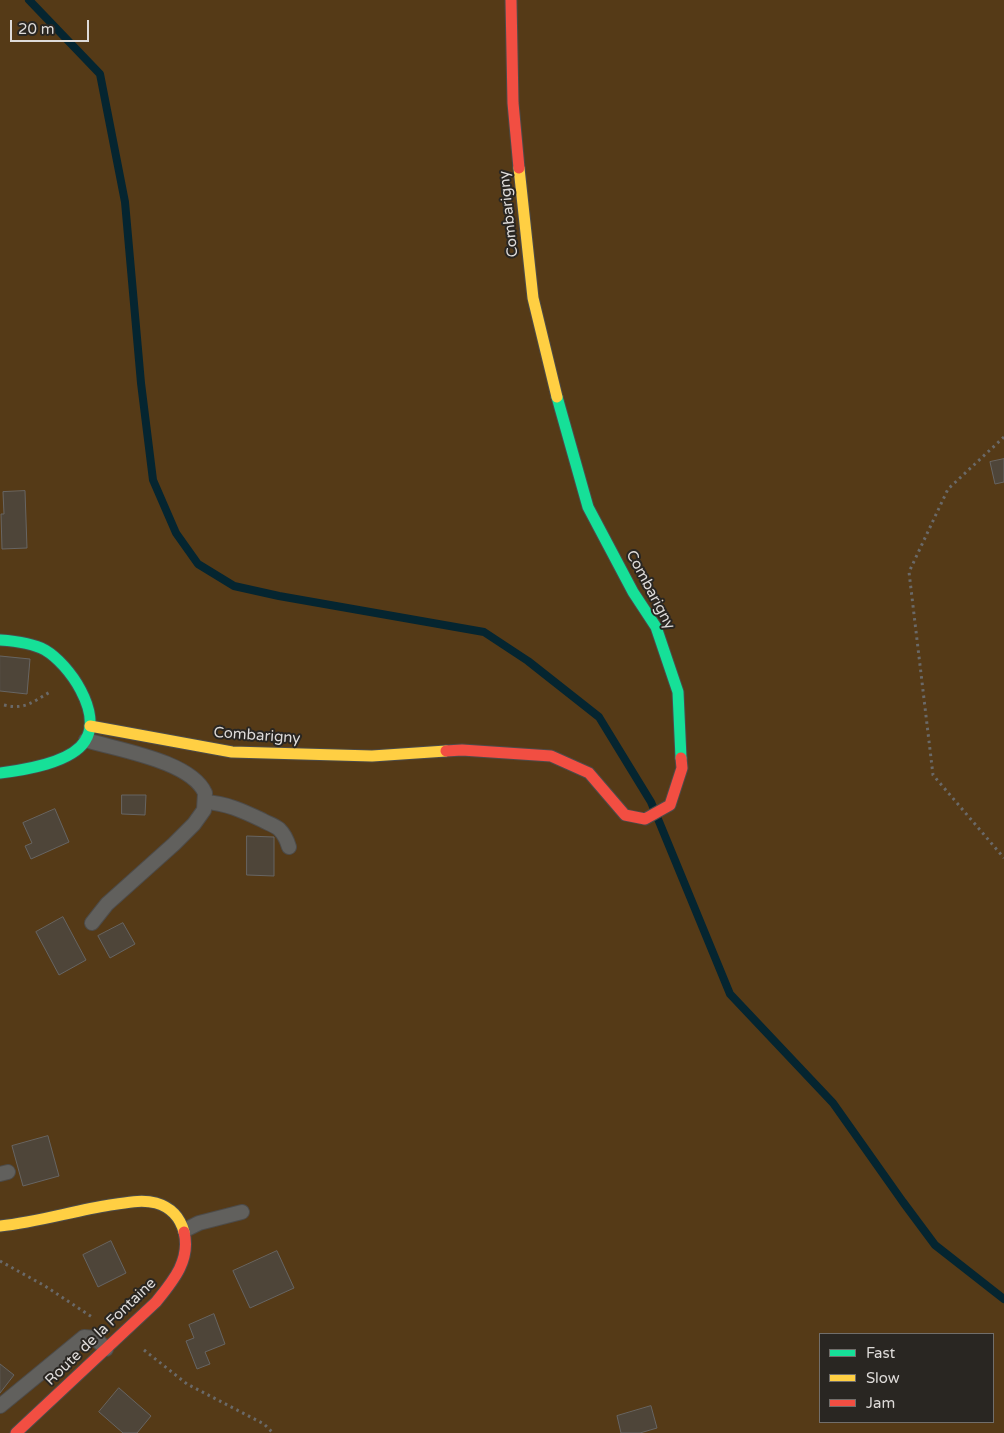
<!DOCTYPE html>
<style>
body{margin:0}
#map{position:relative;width:1004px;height:1433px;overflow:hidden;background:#32302d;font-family:"Varela Round",sans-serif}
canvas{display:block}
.legend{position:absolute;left:819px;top:1333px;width:175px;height:90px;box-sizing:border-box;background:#292622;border:1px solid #716e6b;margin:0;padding:6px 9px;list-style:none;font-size:15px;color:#dedbd9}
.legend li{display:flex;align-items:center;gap:10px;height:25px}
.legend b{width:25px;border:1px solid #716e6b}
.scale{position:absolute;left:10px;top:20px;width:79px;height:22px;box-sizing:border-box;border:2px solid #dedbd9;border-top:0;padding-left:6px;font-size:15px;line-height:18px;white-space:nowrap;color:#dedbd9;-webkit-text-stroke:4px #292622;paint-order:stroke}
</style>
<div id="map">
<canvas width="1004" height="1433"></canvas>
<ul class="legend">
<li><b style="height:6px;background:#16e098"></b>Fast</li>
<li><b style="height:6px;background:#ffcf43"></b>Slow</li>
<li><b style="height:6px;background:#f24e42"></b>Jam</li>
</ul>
<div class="scale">20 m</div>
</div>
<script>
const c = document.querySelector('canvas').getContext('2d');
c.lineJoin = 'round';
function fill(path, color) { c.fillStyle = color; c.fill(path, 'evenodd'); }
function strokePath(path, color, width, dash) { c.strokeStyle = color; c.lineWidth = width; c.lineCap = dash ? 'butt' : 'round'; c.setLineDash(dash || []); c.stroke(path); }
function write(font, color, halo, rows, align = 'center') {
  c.font = font + ' "Varela Round",sans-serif'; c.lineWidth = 4; c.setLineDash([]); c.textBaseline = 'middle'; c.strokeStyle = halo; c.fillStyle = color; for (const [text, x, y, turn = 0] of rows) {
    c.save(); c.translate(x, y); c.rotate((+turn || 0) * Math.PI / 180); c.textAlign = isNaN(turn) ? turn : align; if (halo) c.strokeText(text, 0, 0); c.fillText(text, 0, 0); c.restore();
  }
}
fill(new Path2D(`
 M0,0H1004V1433H0ZM820,1334H993V1422H820Z`), '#553a17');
strokePath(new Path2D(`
 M29,0L100,74L125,202L141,383L153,480L176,533L198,564L234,586L279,596L484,632L528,661L599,717L651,802L730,994L833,1103L903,1202L935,1245L1004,1299`), '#052530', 8);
const building = new Path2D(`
 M1004,459V482L995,484L990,462Z
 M25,491L27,548L2,549L1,514H4L3,492Z
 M0,656L30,659L27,694L0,691Z
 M122,795H146L145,815L122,814Z
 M55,809L69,842L31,859L25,846L32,843L23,823Z
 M247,836L274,837V876L247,875Z
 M63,917L86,960L59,975L36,932Z
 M123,923L135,944L110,958L98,936Z
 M48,1136L59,1176L23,1186L12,1146Z
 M111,1241L126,1273L98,1287L83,1255Z
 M277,1251L294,1288L250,1308L233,1271Z
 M214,1314L225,1344L205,1352L210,1364L197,1369L186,1341L194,1338L189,1325Z
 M0,1364L14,1375L0,1393Z
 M119,1388L151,1416L137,1433H123L99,1412Z
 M651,1406L657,1428L640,1433H621L617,1416Z`);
fill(building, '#4e4539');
strokePath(building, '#676563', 1);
const lane = new Path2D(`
 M86,740C118,750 191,761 205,793L204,810L194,824L174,844L107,904L92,923
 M205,802C226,803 243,811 262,820C267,823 274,825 279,829C284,834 287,840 289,847
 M0,1174L8,1172
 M185,1230L199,1223L242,1212
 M0,1406L84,1337L95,1338L106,1349`);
const fast = new Path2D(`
 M557,397L588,507L633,592L656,627L678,692L681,758
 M0,640C15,641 32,643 45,650C69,664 103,713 85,741C71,763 24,770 0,773`);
const slow = new Path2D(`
 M519,168L533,298L557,397
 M90,726L232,752L372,756L446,751
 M0,1226C37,1222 73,1211 110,1205C125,1203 141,1199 156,1203C170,1207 180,1217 184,1232`);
const jam = new Path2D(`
 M511,0L513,103L519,168
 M446,751L462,750L551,756L589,773L625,815L645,819L670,805L682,768L681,758
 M16,1433L156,1302C173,1281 191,1260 184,1232`);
strokePath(lane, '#4d4b49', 16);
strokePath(fast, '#4d4b49', 13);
strokePath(slow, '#4d4b49', 13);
strokePath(jam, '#4d4b49', 13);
strokePath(new Path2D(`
 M1004,437L948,489L909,572L933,775L1004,858
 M4,705C26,710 32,702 50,692
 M0,1261L45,1286L92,1317
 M144,1350L187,1384L264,1424L273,1433`), '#6a6968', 3, [2.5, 4]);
strokePath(lane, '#61605d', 14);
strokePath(fast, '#16e098', 11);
strokePath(slow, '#ffcf43', 11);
strokePath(jam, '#f24e42', 11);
write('15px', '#dedbd9', '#292622', [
 ["Combarigny",509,214,-96],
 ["Combarigny",650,590,62],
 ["Combarigny",257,736,4],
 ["Route de la Fontaine",101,1332,-44]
]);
</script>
